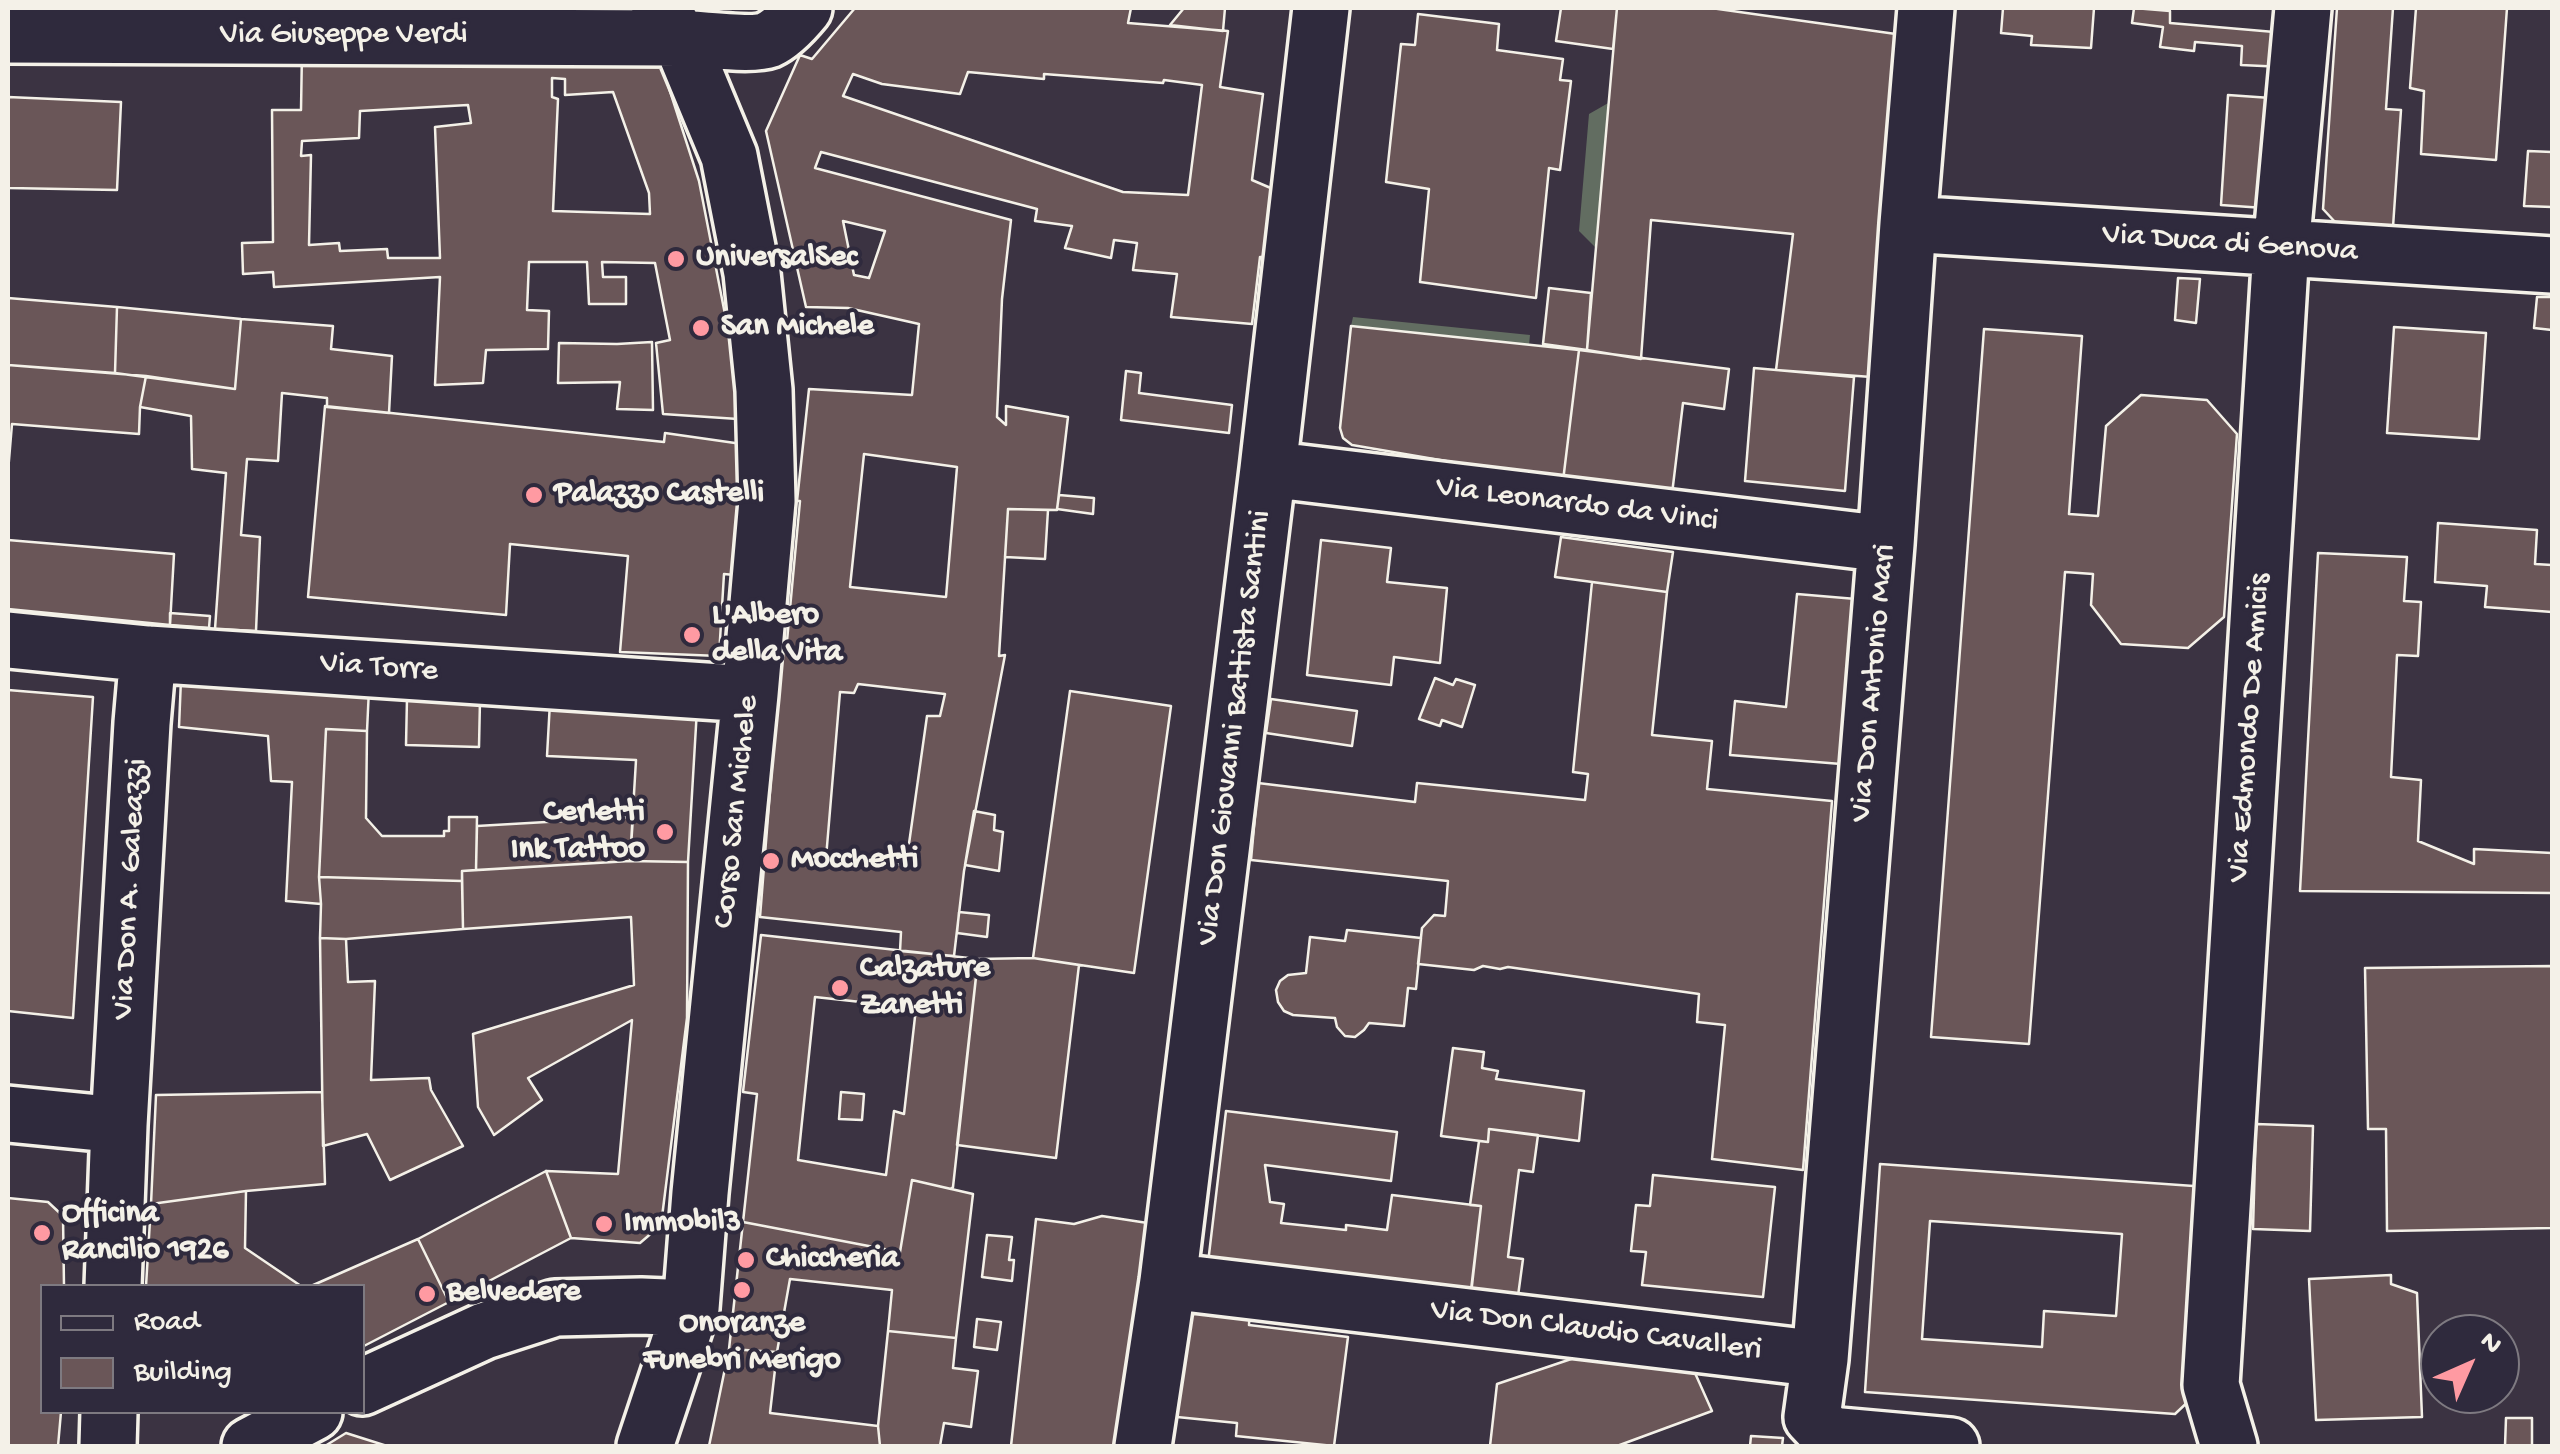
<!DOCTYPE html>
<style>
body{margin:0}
#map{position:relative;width:2560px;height:1454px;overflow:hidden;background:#3b3342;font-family:"Gochi Hand",sans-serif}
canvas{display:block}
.frame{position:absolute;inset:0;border:10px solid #f4f1e8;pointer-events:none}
.legend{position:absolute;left:40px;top:1284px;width:325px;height:130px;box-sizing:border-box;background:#2f2a3d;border:2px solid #7e7a81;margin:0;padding:12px 18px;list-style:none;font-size:30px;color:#f4f1e8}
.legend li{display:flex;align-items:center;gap:20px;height:50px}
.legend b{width:50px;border:2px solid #7e7a81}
.north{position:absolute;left:2420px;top:1314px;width:100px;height:100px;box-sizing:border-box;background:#2f2a3d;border:2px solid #7e7a81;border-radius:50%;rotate:45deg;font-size:28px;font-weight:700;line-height:40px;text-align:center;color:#f4f1e8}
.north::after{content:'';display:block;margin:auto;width:35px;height:45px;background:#ff9aa2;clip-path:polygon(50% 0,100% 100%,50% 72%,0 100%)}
</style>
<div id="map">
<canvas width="2560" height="1454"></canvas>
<div class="frame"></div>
<ul class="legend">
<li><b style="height:12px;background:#2f2a3d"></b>Road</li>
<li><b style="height:28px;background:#6a5658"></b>Building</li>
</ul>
<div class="north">N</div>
</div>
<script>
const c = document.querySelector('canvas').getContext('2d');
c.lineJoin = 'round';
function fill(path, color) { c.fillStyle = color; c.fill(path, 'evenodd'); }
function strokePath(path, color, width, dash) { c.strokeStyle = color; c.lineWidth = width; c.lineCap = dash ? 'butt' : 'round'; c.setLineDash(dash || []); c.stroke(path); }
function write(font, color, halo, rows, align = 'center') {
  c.font = font + ' "Gochi Hand",sans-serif'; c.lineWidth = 8; c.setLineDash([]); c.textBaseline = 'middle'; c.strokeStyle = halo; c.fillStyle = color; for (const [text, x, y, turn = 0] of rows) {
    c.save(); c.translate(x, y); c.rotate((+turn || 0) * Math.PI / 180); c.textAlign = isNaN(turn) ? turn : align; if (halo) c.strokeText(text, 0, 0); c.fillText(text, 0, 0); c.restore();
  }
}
fill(new Path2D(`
 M1610,102L1597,249L1579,231L1589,114Z
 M1353,317L1530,335L1529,345L1351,326Z`), '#626d61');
const building = new Path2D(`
 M855,8H1131L1128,23L1228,31L1220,87L1263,94L1252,180L1273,189L1264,257H1260L1252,324L1171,317L1177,274L1133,270L1137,243L1114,240L1111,258L1065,248L1072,226L1035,221L1037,209L821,152L815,168L1011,220L1002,299L997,417L1006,425V406L1068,417L1057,510L1008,509L999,656L1005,655L964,871L954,956L900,951L901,932L760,917L782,641H787L800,501H797L809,389L912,395L919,324L848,308L806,307L766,131L800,55L812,59ZM968,72L1044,79V74L1163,83L1164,80L1202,85L1188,195L1123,192L843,96L853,74L882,84L960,94ZM843,221L885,231L869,278L854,275ZM864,454L957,467L946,597L850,587ZM858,684L945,694L940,716H927L906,865L826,858L840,692L854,693Z
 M1184,8H1225L1223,31L1170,25Z
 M1561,8H1617L1613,49L1556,41Z
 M1617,8H1711L1910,36L1885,378L1776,370L1793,234L1651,220L1641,359L1587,350Z
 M2003,8H2094L2091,48L2031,45L2032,36L2001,33Z
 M2134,8L2170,11V23L2286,33L2284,67L2241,65L2242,46L2195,42L2194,51L2160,47L2163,27L2132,23Z
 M2337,8H2393L2386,109L2401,110L2393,227L2336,223L2323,209Z
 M2416,8H2507L2496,160L2421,154L2424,91L2410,88Z
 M1418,14L1499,24L1497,50L1563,59L1560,80L1571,81L1560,170L1549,168L1536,298L1420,282L1429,189L1386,182L1401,44L1415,45Z
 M302,51L658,54L699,181L731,345L738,419L663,414L656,343L670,340L655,263L602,262L603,277H626V304H589L587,262H529L527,310L549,311L548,349L486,350L483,383L435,385L440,277L274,287L273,272L243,274L242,243L273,242L272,110H301ZM552,78L565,79V95L613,92L649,193L650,214L553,211L558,99L552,97ZM468,105L471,123L435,127L440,258H388L387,249L340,251L339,243L309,245L311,155L301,156L302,141L359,138L360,111Z
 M2228,95L2285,99L2278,209L2221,205Z
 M8,97L121,102L117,190L8,188Z
 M2528,151L2552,152V207L2524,206Z
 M2178,278L2200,279L2196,323L2175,320Z
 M1549,288L1591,293L1587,350L1543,344Z
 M2537,297H2552V330L2534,328Z
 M8,298L117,307L115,373L8,365Z
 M117,307L241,319L235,389L115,373Z
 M241,319L333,326L331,349L392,356L389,413L327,407V398L282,393L278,461L247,459L241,535L260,537L256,631L215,629L226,473L192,469L191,416L140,407L146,376L235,389Z
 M1351,326L1579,350L1563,481L1352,445L1343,438L1340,428Z
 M2394,327L2486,333L2479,439L2387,433Z
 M1984,329L2082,336L2069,514L2098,516L2106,426L2141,395L2207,400L2237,434L2224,617L2188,648L2121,644L2091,605L2093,574L2065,572L2029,1044L1931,1037Z
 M652,342L653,410L617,409L620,382L558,383L559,343L617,344Z
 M1579,350L1729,369L1724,409L1683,403L1672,494L1563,481Z
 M8,365L146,376L140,407L139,434L12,424L8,472Z
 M1754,368L1854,377L1845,491L1745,481Z
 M1126,371L1141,373L1139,393L1232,405L1229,433L1121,420Z
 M325,406L664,442L665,433L756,446L745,576L724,574L719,656L620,652L628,556L510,544L506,615L308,597Z
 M1059,495L1094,498L1093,514L1057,509Z
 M1008,509L1048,510L1045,559L1005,557Z
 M2438,523L2537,530L2535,564L2552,565V612L2485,607L2487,586L2435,582Z
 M1561,537L1673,552L1667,592L1555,577Z
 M8,540L174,554L170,625L8,609Z
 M1321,540L1391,548L1387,582L1447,588L1440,663L1394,657L1391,685L1307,675Z
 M2318,553L2407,557L2404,601L2421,602L2418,656L2397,655L2391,777L2421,780L2418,841L2474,864V849L2552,853V893L2300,891Z
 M1592,582L1667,592L1652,735L1712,741L1707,789L1832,801L1803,1170L1712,1159L1725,1025L1697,1022L1699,994L1508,967L1500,969L1483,966L1474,970L1418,964L1422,928L1434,915L1445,916L1448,881L1251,860L1258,783L1415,802L1417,783L1585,800L1588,774L1573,772Z
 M1797,594L1856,599L1841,764L1730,755L1735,701L1786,707Z
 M170,613L210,616L209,628L170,625Z
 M1435,678L1453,685L1456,679L1475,685L1462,727L1442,720L1440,726L1419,719Z
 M181,679L369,689L367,731L326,729L319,877L321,904L286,901L292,782L271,781L268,736L179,727Z
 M8,690L93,697L73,1018L8,1011Z
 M1070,691L1171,706L1134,973L1033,958Z
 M407,698L480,700L479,747L406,745Z
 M1271,699L1357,711L1352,746L1266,733Z
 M550,702L697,709L688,862L630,861L636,760L547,756Z
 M326,729L367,731L366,818L382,836H444V831H449V817H477L476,870L462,871V881L319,877Z
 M974,811L995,815L994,830L1003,832L999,871L965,865Z
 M633,817L630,861L476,870L477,826Z
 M630,861L688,862L687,1018L661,1225L640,1243L571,1238L546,1171L618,1174L632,1020L528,1078L542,1100L494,1135L478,1107L473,1034L634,985L631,917L463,929L462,871Z
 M319,877L462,881L463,929L346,939L320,938L321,904Z
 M959,912L989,915L987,937L957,933Z
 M1347,930L1421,938L1416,989L1408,988L1404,1026L1369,1023L1364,1030L1355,1037L1345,1036L1337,1027L1335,1018L1293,1015L1284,1011L1278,1002L1276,990L1280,981L1288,975L1306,973L1310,937L1345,941Z
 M761,935L978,959L953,1187L951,1189L912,1180L900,1252L743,1222L757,1094L743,1092ZM815,997L916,1008L904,1114L894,1111L886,1175L798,1160Z
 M320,938L346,939L348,982L375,981L371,1080L429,1078L431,1090L463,1146L390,1180L367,1134L323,1146Z
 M1033,958L1079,965L1056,1158L957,1145L978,959Z
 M2552,966V1228L2387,1231L2386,1129H2368L2365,968Z
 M1453,1048L1484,1052L1482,1068L1498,1071L1496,1079L1584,1091L1579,1141L1489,1129L1488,1142L1441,1136Z
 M322,1092L325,1184L246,1191L151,1204L156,1095Z
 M841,1092L864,1094L862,1120L839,1119Z
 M1226,1111L1397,1132L1391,1181L1265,1165L1270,1202L1284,1204L1281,1223L1346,1230V1225L1387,1230L1392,1195L1481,1206L1471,1294L1208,1263Z
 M2256,1124L2313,1126L2310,1231L2253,1229Z
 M1489,1129L1538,1135L1533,1172L1519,1170L1508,1257L1523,1259L1518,1296L1471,1290L1481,1206L1470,1205L1479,1141L1488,1142Z
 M1880,1164L2208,1187L2193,1397L2175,1414L1865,1392ZM1930,1221L2122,1234L2116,1316L2044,1311L2042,1347L1922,1339Z
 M546,1171L571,1238L449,1302L418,1239Z
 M1653,1175L1775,1187L1763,1297L1642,1285L1646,1252L1631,1251L1636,1205L1650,1206Z
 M912,1180L973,1194L956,1338L888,1331L892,1290L790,1279L777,1352L729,1349L743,1222L900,1252Z
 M246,1191L245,1248L301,1286H146L151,1204Z
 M8,1198L48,1202L63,1216L64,1286H42V1412H61L58,1446H8Z
 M1102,1216L1154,1224L1124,1446H1011L1036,1219L1074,1224Z
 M987,1235L1012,1237L1009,1260H1014L1012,1281L982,1277Z
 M418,1239L449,1302L362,1347V1286H311Z
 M2391,1275V1284L2417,1293L2422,1417L2316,1420L2309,1279Z
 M1190,1302L1250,1308L1249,1325L1348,1337L1334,1446L1236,1436L1237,1423L1177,1417Z
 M977,1319L1001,1322L997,1350L974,1347Z
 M888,1331L956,1338L953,1368L978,1371L971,1427L944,1423L940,1446H880L878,1426Z
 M729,1349L777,1352L770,1413L878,1426L880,1446H709Z
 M1586,1354L1695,1373L1712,1411L1617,1446H1490L1497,1384Z
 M2506,1418H2532V1446H2505Z
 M346,1433L387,1446H325Z
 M1751,1436L1783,1438L1782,1446H1750Z`);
fill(building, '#6a5658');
strokePath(building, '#f4f1e8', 2.5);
const minor = new Path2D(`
 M1926,8L1908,224L1886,544L1820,1359L1812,1417L1829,1435L1951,1446
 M8,35L680,38C699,39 752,46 768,40C781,34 795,19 804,8
 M1908,224L2552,265
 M1268,469L1886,544
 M8,640L148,654L750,694
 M8,1114L119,1125
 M1168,1281L1820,1359
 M113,1286L119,1125L142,723L148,654
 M362,1387L484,1331L555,1308L641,1306L691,1308
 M108,1446L109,1412
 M250,1446L314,1412
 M645,1446L691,1308L700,1193L750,694L767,501L764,390L752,273L729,156L680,38L660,8
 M1143,1446L1168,1281L1268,469L1321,8
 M2229,1446L2211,1385L2281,249L2303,8`);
strokePath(minor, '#f4f1e8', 62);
strokePath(minor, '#2f2a3d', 55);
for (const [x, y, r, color] of [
 [676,259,10,"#ff9aa2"],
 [701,328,10,"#ff9aa2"],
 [534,495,10,"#ff9aa2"],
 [692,635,10,"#ff9aa2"],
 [665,832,10,"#ff9aa2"],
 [771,861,10,"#ff9aa2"],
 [840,988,10,"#ff9aa2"],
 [604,1224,10,"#ff9aa2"],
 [42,1233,10,"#ff9aa2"],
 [746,1260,10,"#ff9aa2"],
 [742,1290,10,"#ff9aa2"],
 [427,1294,10,"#ff9aa2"]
]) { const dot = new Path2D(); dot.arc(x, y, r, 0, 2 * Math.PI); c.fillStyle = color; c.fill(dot); strokePath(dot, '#2f2a3d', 4); }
write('32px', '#f4f1e8', '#2f2a3d', [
 ["Via Giuseppe Verdi",344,36],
 ["Via Duca di Genova",2230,245,4],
 ["Via Leonardo da Vinci",1577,506,7],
 ["Via Torre",379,669,4],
 ["Via Don Antonio Mari",1875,683,-85],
 ["Via Don Giovanni Battista Santini",1236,728,-83],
 ["Via Edmondo De Amicis",2251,728,-86],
 ["Corso San Michele",738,812,-84],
 ["Via Don A. Galeazzi",132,889,-87],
 ["Via Don Claudio Cavalleri",1596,1332,7]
]);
write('bold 32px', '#f4f1e8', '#2f2a3d', [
 ["UniversalSec",696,259],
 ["San Michele",721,328],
 ["Palazzo Castelli",554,495],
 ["L'Albero",712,617],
 ["della Vita",712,654],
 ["Cerletti",645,814,"right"],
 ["Ink Tattoo",645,851,"right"],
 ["Mocchetti",791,861],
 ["Calzature",860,970],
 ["Zanetti",860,1007],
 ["Officina",62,1215],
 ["Rancilio 1926",62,1252],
 ["Immobil3",624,1224],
 ["Chiccheria",766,1260],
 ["Belvedere",447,1294],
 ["Onoranze",742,1325,"center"],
 ["Funebri Merigo",742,1362,"center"]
], 'left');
</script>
